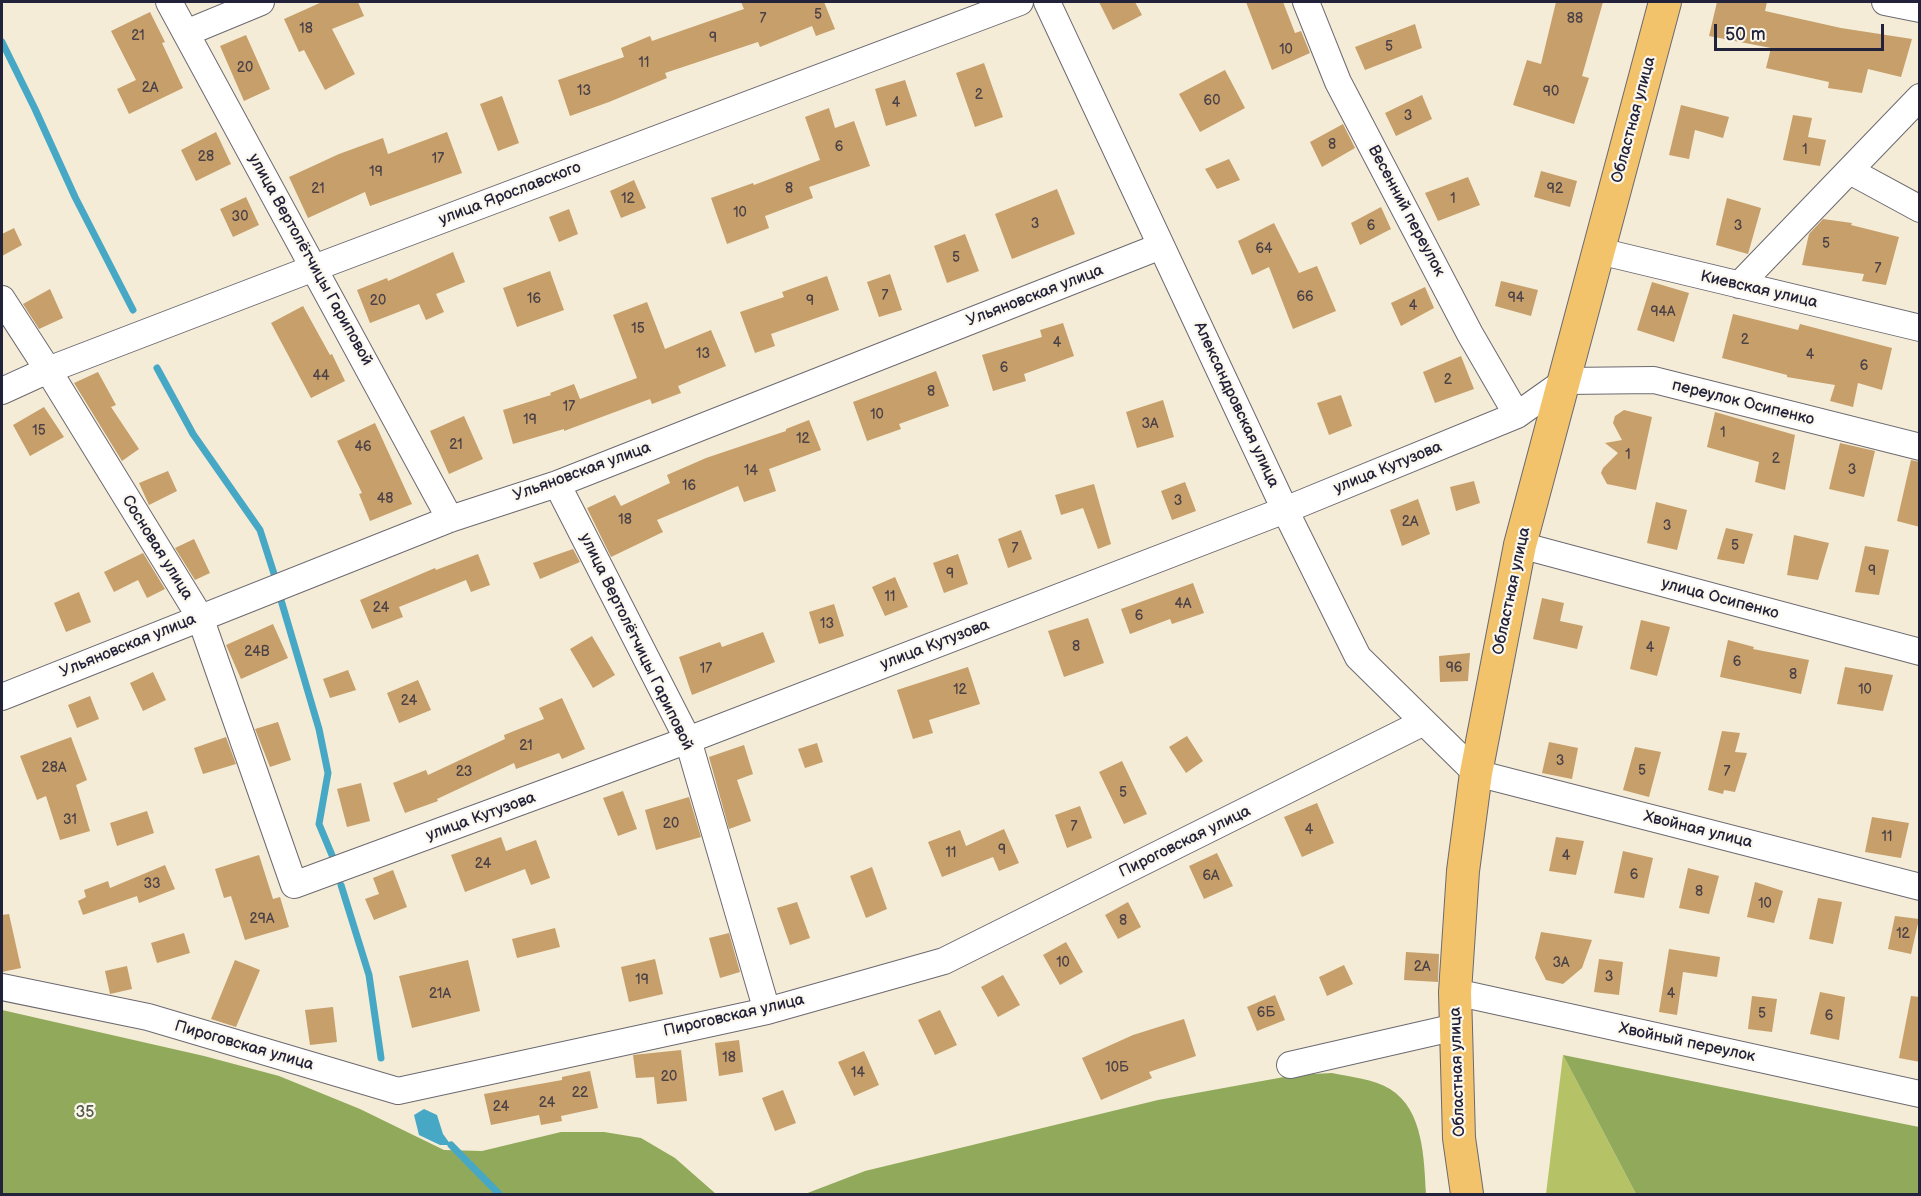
<!DOCTYPE html>
<meta charset="utf-8">
<style>
body{margin:0}
#map{position:relative;width:1921px;height:1196px;overflow:hidden;background:#f4ecd6;font-family:"Balsamiq Sans",sans-serif}
canvas{display:block}
.frame{position:absolute;inset:0;border:3px solid #22223b;pointer-events:none}
.scale{position:absolute;left:1714px;top:24px;width:170px;height:27px;box-sizing:border-box;border:3px solid #22223b;border-top:0;padding-left:8px;font-size:18px;line-height:21px;white-space:nowrap;color:#22223b;-webkit-text-stroke:4px #fbf7ec;paint-order:stroke}
</style>
<div id="map">
<canvas width="1921" height="1196"></canvas>
<div class="frame"></div>
<div class="scale">50 m</div>
</div>
<script>
const c = document.querySelector('canvas').getContext('2d');
c.lineJoin = 'round';
function fill(path, color) { c.fillStyle = color; c.fill(path, 'evenodd'); }
function strokePath(path, color, width, dash) { c.strokeStyle = color; c.lineWidth = width; c.lineCap = dash ? 'butt' : 'round'; c.setLineDash(dash || []); c.stroke(path); }
function write(font, color, halo, rows, align = 'center') {
  c.font = font + ' "Balsamiq Sans",sans-serif'; c.lineWidth = 4.5; c.setLineDash([]); c.textBaseline = 'middle'; c.strokeStyle = halo; c.fillStyle = color; for (const [text, x, y, turn = 0] of rows) {
    c.save(); c.translate(x, y); c.rotate((+turn || 0) * Math.PI / 180); c.textAlign = isNaN(turn) ? turn : align; if (halo) c.strokeText(text, 0, 0); c.fillText(text, 0, 0); c.restore();
  }
}
fill(new Path2D(`
 M1563,1055L1636,1194H1546Z`), '#b5c366');
fill(new Path2D(`
 M2,1010L204,1056L279,1076L360,1109L444,1150L482,1151L561,1132H604L641,1138L675,1158L716,1194H2Z
 M1563,1055L1919,1127V1194H1636Z
 M1332,1073C1351,1077 1373,1079 1390,1089C1424,1110 1424,1160 1426,1194H805L865,1171L1158,1100L1295,1075Z`), '#90a95b');
fill(new Path2D(`
 M424,1109L437,1115L443,1134L451,1145H440L419,1135L414,1115Z`), '#47a8c6');
strokePath(new Path2D(`
 M2,42L35,109L75,197L133,310
 M157,368L193,434L260,530L276,580
 M281,600L319,729L328,773L319,824L334,860
 M341,885L369,975L381,1058
 M451,1145L499,1194`), '#47a8c6', 7);
fill(new Path2D(`
 M322,2H358L364,16L332,29L355,74L325,90L304,50L299,52L284,19Z
 M741,2H824L835,29L816,36L812,26L760,47L758,42L665,73L667,78L609,102L570,116L558,80L624,57L621,48L650,36L652,41L744,9Z
 M1099,2H1135L1142,15L1113,30Z
 M1246,2H1283L1295,33L1301,31L1310,53L1272,70Z
 M1556,2H1603L1582,76L1589,78L1574,124L1513,105L1527,60L1541,64Z
 M1717,2H1767L1765,11L1841,28L1912,39L1901,77L1868,69L1862,93L1828,88L1829,82L1766,68L1771,48L1709,36Z
 M150,12L165,42L162,43L183,88L129,114L117,89L136,80L111,31Z
 M1415,24L1422,48L1365,70L1355,47Z
 M246,35L270,89L244,101L220,46Z
 M984,63L1003,117L975,127L956,73Z
 M1225,70L1245,108L1200,132L1179,94Z
 M905,80L917,116L886,126L875,89Z
 M1422,95L1432,119L1396,136L1385,113Z
 M502,96L519,143L498,151L480,104Z
 M1681,105L1729,117L1723,138L1695,130L1689,159L1669,155Z
 M829,108L835,128L854,121L870,166L809,187L813,198L765,216L769,228L727,244L711,198L753,183L754,185L820,160L805,117Z
 M1793,115L1812,118L1808,137L1826,140L1820,166L1783,160Z
 M1343,124L1355,148L1322,167L1310,142Z
 M216,132L231,164L196,181L181,150Z
 M447,132L462,173L370,206L365,192L308,218L289,177L339,154L383,138L388,154Z
 M1229,159L1240,180L1217,189L1205,169Z
 M1541,171L1577,181L1570,207L1534,197Z
 M1468,177L1480,205L1438,221L1425,193Z
 M634,180L646,208L621,218L610,191Z
 M1057,189L1075,234L1012,259L995,214Z
 M246,197L259,225L233,237L220,209Z
 M1727,198L1761,208L1748,254L1716,245Z
 M1381,207L1391,229L1360,245L1351,223Z
 M569,209L578,234L559,242L549,217Z
 M1823,219L1852,223L1851,225L1899,237L1886,285L1862,281L1864,274L1802,265L1809,234Z
 M1274,223L1299,273L1317,266L1336,311L1293,329L1269,267L1252,275L1238,241Z
 M14,228L22,245L2,256V234Z
 M965,234L979,271L947,283L934,246Z
 M453,252L465,282L436,294L444,312L426,320L419,304L370,323L357,290L387,278L388,281Z
 M550,271L564,310L517,327L503,288Z
 M890,274L902,310L879,317L867,282Z
 M827,276L839,310L771,334L775,346L755,353L740,312L784,297L782,292Z
 M1501,281L1538,290L1531,316L1495,306Z
 M1652,282L1689,293L1674,342L1637,330Z
 M1425,287L1434,308L1401,326L1391,303Z
 M50,289L63,318L39,329L23,304Z
 M647,302L665,349L711,330L726,366L678,386L681,393L652,404L650,399L564,431V429L513,444L503,410L551,395L550,393L574,384L580,399L637,378L613,315Z
 M303,306L330,355L332,354L345,381L311,398L271,323Z
 M1733,314L1798,330L1800,324L1892,348L1882,390L1858,383L1853,407L1830,401L1835,385L1787,377V375L1722,358Z
 M1063,323L1074,356L1024,374L1026,381L993,391L982,355L1042,337L1040,330Z
 M1461,356L1474,389L1435,403L1423,372Z
 M936,371L949,406L899,424L901,429L867,441L853,402Z
 M98,372L116,405L111,407L139,449L122,461L74,383Z
 M1341,395L1352,426L1329,435L1317,403Z
 M1163,400L1174,437L1137,448L1126,412Z
 M44,407L64,437L30,456L13,425Z
 M1624,410L1652,417L1636,490L1607,484L1601,473L1603,468L1618,453L1605,443L1622,440L1613,423L1615,416Z
 M1715,412L1795,435L1785,490L1755,482L1759,462L1707,447Z
 M464,416L483,459L449,474L430,431Z
 M809,420L821,450L769,469L776,491L744,502L738,486L657,520L663,532L611,557L587,508L615,495L621,506L670,483L667,475L706,458L786,431V429Z
 M375,423L412,504L370,521L359,494L362,493L337,441Z
 M1840,443L1875,451L1864,497L1829,489Z
 M1911,460L1920,462V527L1897,521Z
 M168,471L177,491L149,505L139,483Z
 M1474,481L1480,503L1456,511L1450,487Z
 M1185,482L1196,511L1172,520L1161,491Z
 M1094,484L1111,544L1098,549L1083,508L1061,515L1055,495Z
 M1418,499L1430,534L1402,546L1390,510Z
 M1656,502L1687,510L1677,550L1647,543Z
 M1726,528L1753,534L1744,564L1717,559Z
 M1021,530L1032,559L1008,568L998,539Z
 M1794,535L1829,543L1818,580L1787,575Z
 M194,539L210,573L195,580L175,548Z
 M1865,546L1889,550L1879,595L1855,592Z
 M573,549L580,562L540,579L533,563Z
 M143,553L165,589L147,598L138,580L114,592L104,572Z
 M478,554L490,585L471,592L466,580L399,607L403,617L372,629L360,600L435,568L436,570Z
 M958,554L968,584L944,593L933,563Z
 M895,577L908,607L885,616L872,587Z
 M1193,583L1204,613L1172,624L1170,619L1130,634L1121,609Z
 M79,592L91,622L66,632L54,603Z
 M1542,598L1564,603L1560,621L1583,626L1577,649L1533,639Z
 M834,604L844,636L819,644L809,612Z
 M1088,618L1104,663L1064,677L1048,631Z
 M1641,620L1670,627L1657,676L1630,669Z
 M273,624L288,658L241,679L226,645Z
 M763,632L775,662L692,695L679,657L720,642L722,647Z
 M592,636L615,675L593,688L570,649Z
 M1728,640L1754,647L1753,649L1809,660L1801,694L1720,677Z
 M1470,653L1468,681L1440,682L1439,656Z
 M968,667L980,704L929,720L933,733L913,739L897,690Z
 M1845,667L1893,675L1883,711L1837,704Z
 M348,670L356,690L330,698L323,679Z
 M153,672L166,700L143,711L130,683Z
 M418,680L431,710L399,723L387,693Z
 M90,696L99,719L77,728L68,705Z
 M562,698L585,749L562,759L559,753L516,769L514,763L437,799L438,801L405,813L393,783L426,770L428,775L505,739L504,735L544,719L539,708Z
 M278,722L291,760L270,767L255,729Z
 M1722,731L1740,733L1735,752L1747,753L1735,792L1724,790L1723,794L1708,790Z
 M1187,736L1203,761L1186,773L1169,747Z
 M71,737L87,780L76,785L90,831L60,840L46,796L37,800L20,756Z
 M226,737L236,764L203,774L194,748Z
 M1549,742L1578,748L1572,779L1542,773Z
 M817,743L823,762L805,768L798,749Z
 M744,745L753,774L737,780L751,821L729,829L709,757Z
 M1635,747L1661,752L1649,797L1623,790Z
 M1122,761L1147,814L1124,824L1099,772Z
 M361,783L370,821L347,827L337,789Z
 M623,791L637,829L618,836L603,798Z
 M689,797L701,837L656,850L645,810Z
 M1317,803L1334,843L1302,857L1284,817Z
 M1080,806L1092,838L1067,848L1055,815Z
 M147,811L154,833L117,846L110,823Z
 M1872,817L1909,823L1901,858L1865,852Z
 M1004,829L1019,863L999,871L993,857L942,877L928,842L960,830L966,846Z
 M501,837L506,851L536,840L550,878L531,885L525,869L465,892L451,855Z
 M1556,837L1584,841L1576,875L1549,871Z
 M1623,851L1653,858L1644,898L1614,893Z
 M1217,853L1233,886L1204,899L1189,866Z
 M259,855L273,899L280,897L289,927L245,940L231,896L224,898L215,869Z
 M165,865L175,889L139,903L137,896L83,915L78,901L86,897L84,890L108,881L110,888Z
 M872,867L887,909L866,918L850,876Z
 M1688,868L1719,876L1709,914L1679,908Z
 M393,870L407,907L374,920L365,899L379,894L373,878Z
 M1755,882L1783,891L1774,923L1747,917Z
 M1818,898L1842,902L1833,944L1809,939Z
 M797,902L810,938L790,945L777,908Z
 M1128,902L1141,927L1118,939L1105,915Z
 M9,914L21,968L2,972V915Z
 M1895,916L1919,919L1911,954L1888,949Z
 M555,928L560,947L517,958L512,939Z
 M1541,932L1592,940L1582,968L1563,984L1546,980L1535,958Z
 M184,933L190,953L157,963L151,943Z
 M729,933L740,972L720,978L709,938Z
 M1066,942L1083,972L1060,985L1043,955Z
 M1669,949L1720,957L1717,977L1683,972L1677,1015L1659,1012Z
 M1406,952L1439,954L1438,982L1404,980Z
 M655,959L663,994L629,1002L621,967Z
 M1599,959L1623,962L1619,995L1594,992Z
 M235,960L260,970L236,1027L211,1019Z
 M468,960L480,1011L412,1028L399,976Z
 M1344,965L1353,984L1327,996L1319,977Z
 M127,966L132,989L110,994L105,971Z
 M1003,975L1020,1005L998,1017L981,987Z
 M1820,992L1845,997L1839,1040L1810,1034Z
 M1275,995L1285,1020L1257,1031L1247,1007Z
 M1752,996L1777,999L1772,1032L1748,1029Z
 M1911,996L1920,997V1062L1899,1058Z
 M333,1007L337,1042L310,1045L305,1010Z
 M940,1010L957,1045L935,1055L918,1020Z
 M1184,1019L1196,1056L1149,1072L1152,1078L1101,1100L1082,1058L1133,1035Z
 M739,1040L743,1072L719,1076L715,1043Z
 M681,1050L687,1101L657,1104L654,1077L636,1078L633,1055Z
 M864,1051L879,1085L854,1096L838,1062Z
 M590,1071L598,1108L561,1116L562,1121L541,1125L539,1115L491,1125L484,1094L562,1080V1077Z
 M783,1090L796,1123L775,1131L762,1098Z`), '#c69f6a');
const minor = new Path2D(`
 M169,2L450,519
 M1047,2L1285,510L1358,657L1476,773L1920,887
 M1306,2L1338,82L1470,334L1517,415
 M1885,2L1920,9
 M186,33L261,2
 M1850,171L1920,209
 M1599,251L1920,328
 M1739,285L1920,97
 M2,299L48,370L200,617L294,885L688,740L1285,510L1517,415L1565,381L1654,380L1920,447
 M2,391L48,370L314,268L1020,2
 M557,484L688,740L767,1011
 M1520,545L1920,652
 M2,697L450,519L557,484L1161,246
 M2,987L148,1017L398,1091L767,1011L944,961L1424,722
 M1455,992L1920,1094
 M1290,1065L1456,1027`);
const major = new Path2D(`
 M1467,1194L1459,1138L1455,992L1463,871L1476,773L1520,545L1665,2`);
strokePath(minor, '#6c6971', 28);
strokePath(major, '#6c6971', 34);
strokePath(minor, '#fff', 26);
strokePath(major, '#f2c36a', 32);
write('14px', '#4b4147', null, [
 ["5",818,15],
 ["7",763,19],
 ["88",1575,19],
 ["18",306,29],
 ["21",138,36],
 ["9",713,38],
 ["5",1389,47],
 ["10",1286,50],
 ["11",644,63],
 ["20",245,68],
 ["2А",150,88],
 ["13",584,91],
 ["90",1551,92],
 ["2",979,95],
 ["60",1212,101],
 ["4",896,103],
 ["3",1408,116],
 ["8",1332,145],
 ["6",839,147],
 ["1",1805,150],
 ["28",206,157],
 ["17",438,159],
 ["19",376,172],
 ["21",318,189],
 ["8",789,189],
 ["92",1555,189],
 ["12",628,199],
 ["1",1453,199],
 ["10",740,213],
 ["30",240,217],
 ["3",1035,224],
 ["6",1371,226],
 ["3",1738,226],
 ["5",1826,244],
 ["64",1264,249],
 ["5",956,258],
 ["7",1878,269],
 ["7",885,296],
 ["66",1305,297],
 ["94",1516,298],
 ["16",534,299],
 ["20",378,301],
 ["9",810,301],
 ["4",1413,306],
 ["94А",1663,312],
 ["15",638,329],
 ["2",1745,340],
 ["4",1057,343],
 ["13",703,354],
 ["4",1810,355],
 ["6",1864,366],
 ["6",1004,368],
 ["44",321,376],
 ["2",1448,380],
 ["8",931,392],
 ["17",569,407],
 ["10",877,415],
 ["19",530,420],
 ["3А",1150,424],
 ["15",39,431],
 ["1",1723,433],
 ["12",803,439],
 ["21",456,445],
 ["46",363,447],
 ["1",1628,455],
 ["2",1776,459],
 ["3",1852,470],
 ["14",751,471],
 ["16",689,486],
 ["48",385,499],
 ["3",1178,501],
 ["18",625,520],
 ["2А",1410,522],
 ["3",1667,526],
 ["5",1735,546],
 ["7",1015,549],
 ["9",1872,571],
 ["9",950,574],
 ["11",890,597],
 ["4А",1183,604],
 ["24",381,608],
 ["6",1139,616],
 ["13",827,624],
 ["8",1076,647],
 ["4",1650,648],
 ["24В",257,652],
 ["6",1737,662],
 ["96",1454,668],
 ["17",706,669],
 ["8",1793,675],
 ["12",960,690],
 ["10",1865,690],
 ["24",409,701],
 ["21",526,746],
 ["3",1560,761],
 ["28А",54,768],
 ["5",1642,771],
 ["23",464,772],
 ["7",1727,772],
 ["5",1123,793],
 ["31",70,820],
 ["20",671,824],
 ["7",1074,827],
 ["4",1309,830],
 ["11",1887,837],
 ["9",1002,850],
 ["11",951,853],
 ["4",1566,856],
 ["24",483,864],
 ["6",1634,875],
 ["6А",1211,876],
 ["33",152,884],
 ["8",1699,892],
 ["10",1765,904],
 ["29А",262,919],
 ["8",1123,921],
 ["12",1903,934],
 ["10",1063,963],
 ["3А",1561,963],
 ["2А",1422,967],
 ["3",1609,977],
 ["19",642,980],
 ["21А",440,994],
 ["4",1671,994],
 ["6Б",1266,1013],
 ["5",1762,1014],
 ["6",1829,1016],
 ["18",729,1058],
 ["10Б",1117,1068],
 ["14",858,1073],
 ["20",669,1077],
 ["22",580,1093],
 ["24",547,1103],
 ["24",501,1107]
]);
write('16px', '#22223b', '#fbf7ec', [
 ["Областная улица",1634,120,-75],
 ["улица Ярославского",510,194,-21],
 ["Весенний переулок",1406,211,62],
 ["улица Вертолётчицы Гариповой",310,260,61],
 ["Киевская улица",1759,290,13],
 ["Ульяновская улица",1035,296,-21],
 ["переулок Осипенко",1743,403,14],
 ["Александровская улица",1236,405,65],
 ["улица Кутузова",1388,468,-22],
 ["Ульяновская улица",582,472,-20],
 ["Сосновая улица",157,548,58],
 ["Областная улица",1512,591,-78],
 ["улица Осипенко",1720,599,15],
 ["улица Вертолётчицы Гариповой",636,642,64],
 ["улица Кутузова",935,645,-21],
 ["Ульяновская улица",128,646,-22],
 ["улица Кутузова",481,817,-20],
 ["Хвойная улица",1698,830,14],
 ["Пироговская улица",1185,842,-26],
 ["Пироговская улица",734,1016,-13],
 ["Хвойный переулок",1687,1043,12],
 ["Пироговская улица",244,1046,16],
 ["Областная улица",1458,1072,-92]
]);
write('16px', '#555a4a', '#fbf7ec', [
 ["35",85,1113]
]);
</script>
